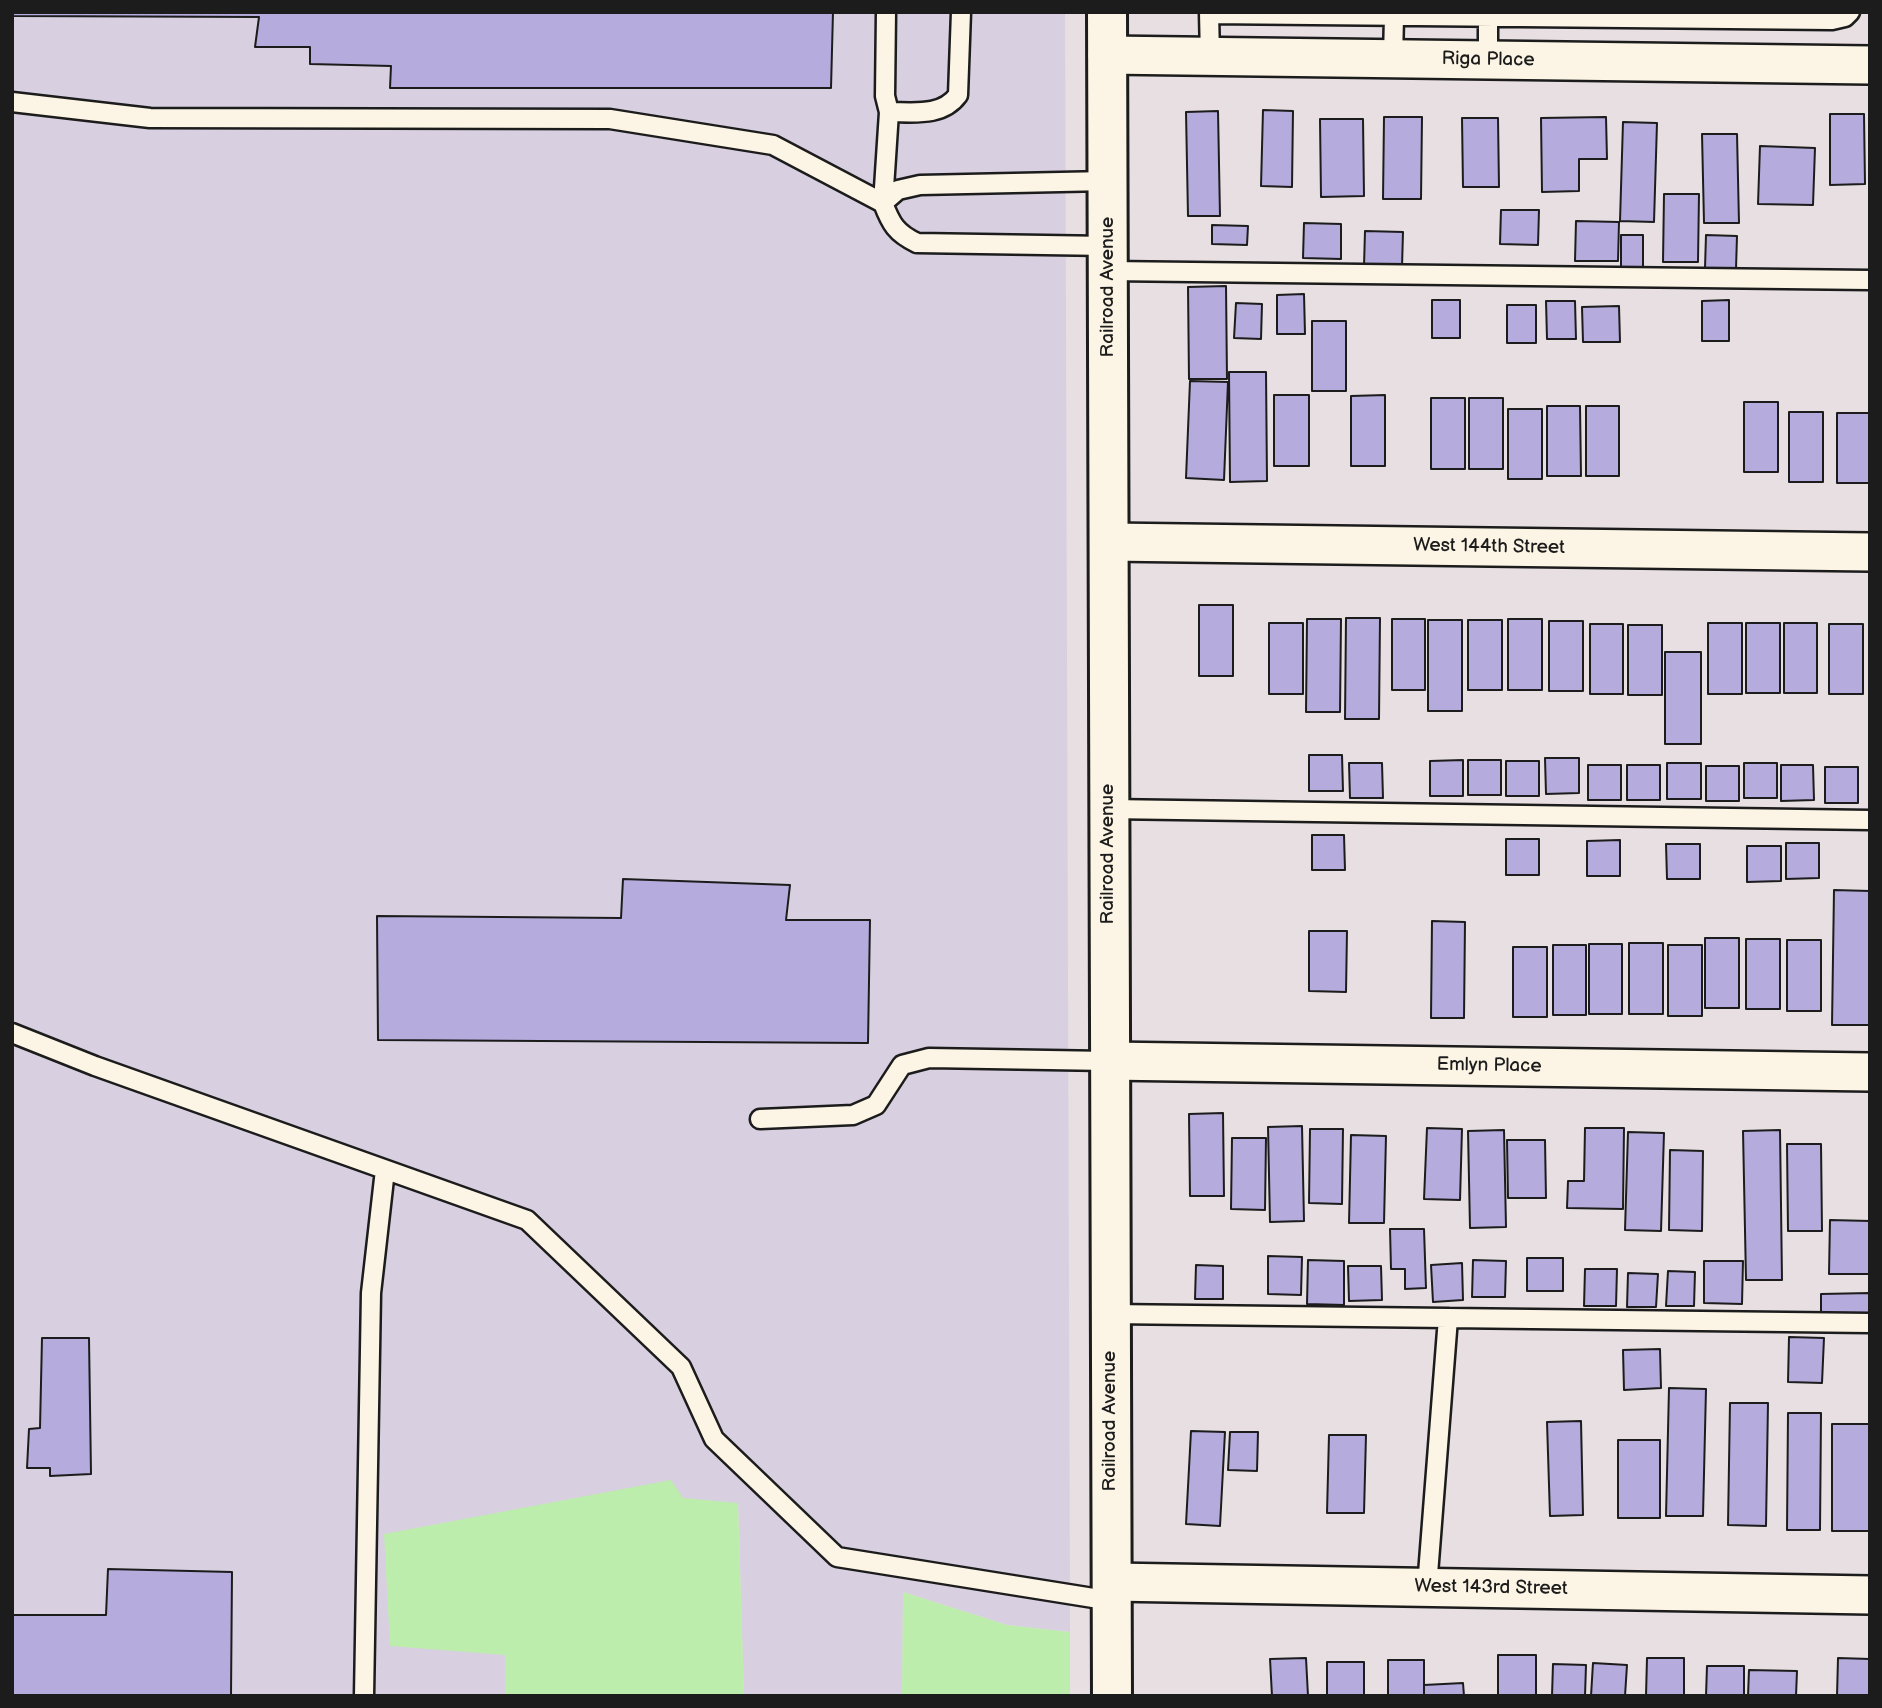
<!DOCTYPE html>
<style>
body{margin:0}
#map{position:relative;width:1882px;height:1708px;overflow:hidden;background:#e7dfe2;font-family:"Balsamiq Sans",sans-serif}
canvas{display:block}
.frame{position:absolute;inset:0;border:14px solid #1c1c1c;pointer-events:none}
</style>
<div id="map">
<canvas width="1882" height="1708"></canvas>
<div class="frame"></div>
</div>
<script>
const c = document.querySelector('canvas').getContext('2d');
c.lineJoin = 'round';
function fill(path, color) { c.fillStyle = color; c.fill(path, 'evenodd'); }
function strokePath(path, color, width, dash) { c.strokeStyle = color; c.lineWidth = width; c.lineCap = dash ? 'butt' : 'round'; c.setLineDash(dash || []); c.stroke(path); }
function write(font, color, halo, rows, align = 'center') {
  c.font = font + ' "Balsamiq Sans",sans-serif'; c.lineWidth = 6; c.setLineDash([]); c.textBaseline = 'middle'; c.strokeStyle = halo; c.fillStyle = color; for (const [text, x, y, turn = 0] of rows) {
    c.save(); c.translate(x, y); c.rotate((+turn || 0) * Math.PI / 180); c.textAlign = isNaN(turn) ? turn : align; if (halo) c.strokeText(text, 0, 0); c.fillText(text, 0, 0); c.restore();
  }
}
fill(new Path2D(`
 M12,12H1065L1070,1632L1007,1625L903,1592L902,1696H744L738,1503L506,1655L505,1696H12Z`), '#d8cfe0');
fill(new Path2D(`
 M671,1480L683,1498L738,1503L744,1696H505V1655L390,1646L384,1534Z
 M903,1592L1007,1625L1070,1632V1696H902Z`), '#bdedac');
const building = new Path2D(`
 M12,12H833L831,88H390L391,66L310,64V47H255L259,17L12,16Z
 M1263,110L1293,111L1292,187L1261,186Z
 M1218,111L1220,216H1188L1186,112Z
 M1830,114H1864L1865,184L1830,185Z
 M1384,117H1422L1421,199H1383Z
 M1606,117L1607,159H1579V191L1542,192L1541,118Z
 M1462,118H1498L1499,187H1463Z
 M1320,119H1363L1364,196L1321,197Z
 M1623,122L1657,123L1654,222L1620,221Z
 M1702,134H1737L1739,223H1704Z
 M1760,146L1815,148L1813,205L1758,204Z
 M1664,194H1699L1698,262H1663Z
 M1501,210H1539L1538,245L1500,244Z
 M1576,221L1619,222L1618,261H1575Z
 M1304,223L1341,224V259L1303,258Z
 M1212,225L1248,226L1247,245L1212,244Z
 M1365,231L1403,232L1402,267L1364,266Z
 M1621,235H1643V267H1621Z
 M1706,235L1737,236L1736,269L1705,268Z
 M1226,286L1227,379H1189L1188,287Z
 M1304,294L1305,334H1277V295Z
 M1432,300H1460V338H1432Z
 M1729,300V341H1702V301Z
 M1546,301H1575L1576,339H1547Z
 M1236,303L1262,304L1261,339L1234,338Z
 M1507,305H1536V343H1507Z
 M1619,306L1620,342H1583L1582,307Z
 M1312,321H1346V391H1312Z
 M1229,372H1266L1267,481L1230,482Z
 M1190,381L1228,382L1224,480L1186,478Z
 M1274,395H1309V466H1274Z
 M1385,395V466H1351V396Z
 M1431,398H1465V469H1431Z
 M1469,398H1503V469H1469Z
 M1744,402H1778V472H1744Z
 M1547,406H1580L1581,476H1547Z
 M1586,406H1619V476H1586Z
 M1508,409H1542V479H1508Z
 M1789,412H1823V482H1789Z
 M1837,413H1870V483H1837Z
 M1199,605H1233V676H1199Z
 M1346,618H1380L1379,719H1345Z
 M1307,619H1341L1340,712H1306Z
 M1392,619H1425V690H1392Z
 M1508,619H1542V690H1508Z
 M1428,620H1462V711H1428Z
 M1468,620H1502V690H1468Z
 M1549,621H1583V691H1549Z
 M1269,623H1303V694H1269Z
 M1708,623H1742V694H1708Z
 M1746,623H1780V693H1746Z
 M1784,623H1817V693H1784Z
 M1590,624H1623V694H1590Z
 M1829,624H1863V694H1829Z
 M1628,625H1662V695H1628Z
 M1665,652H1701V744H1665Z
 M1309,755H1342L1343,791H1309Z
 M1545,758H1579V793L1546,794Z
 M1463,760V796H1430V761Z
 M1468,760H1501V795H1468Z
 M1506,761H1539V796H1506Z
 M1349,763H1382L1383,798H1350Z
 M1667,763H1701V799H1667Z
 M1744,763H1777V798H1744Z
 M1588,765H1621V800H1588Z
 M1627,765H1660V800H1627Z
 M1781,765H1813L1814,800L1781,801Z
 M1706,766H1739V801H1706Z
 M1825,767H1858V803H1825Z
 M1312,835H1344L1345,870H1312Z
 M1506,839H1539V875H1506Z
 M1620,840V876H1587V841Z
 M1786,843H1819V878L1786,879Z
 M1666,844H1700V879H1667Z
 M1747,846H1781V881L1747,882Z
 M623,879L790,885L786,920H870L868,1043L378,1040L377,916L621,918Z
 M1834,890L1870,891V1025H1832Z
 M1432,921L1465,922L1464,1018H1431Z
 M1309,931H1347L1346,992L1309,991Z
 M1705,938H1739V1008H1705Z
 M1746,939H1780V1009H1746Z
 M1787,940H1821V1011H1787Z
 M1629,943H1663V1014H1629Z
 M1589,944H1622V1014H1589Z
 M1553,945H1586V1015H1553Z
 M1668,945H1702V1016H1668Z
 M1513,947H1547V1017H1513Z
 M1223,1113L1224,1196H1190L1189,1114Z
 M1302,1126L1304,1221L1270,1222L1268,1127Z
 M1427,1128L1462,1129L1460,1200L1424,1199Z
 M1585,1128H1624L1623,1209L1567,1208L1568,1181H1584Z
 M1310,1129H1343L1342,1204L1309,1203Z
 M1504,1130L1506,1227L1470,1228L1468,1131Z
 M1780,1130L1782,1280H1746L1743,1131Z
 M1628,1132L1664,1133L1661,1231L1625,1230Z
 M1351,1135L1386,1136L1384,1223H1349Z
 M1232,1138H1266L1265,1210L1231,1209Z
 M1507,1140H1545L1546,1198H1508Z
 M1787,1144H1821L1822,1231H1788Z
 M1670,1150L1703,1151L1702,1231L1669,1230Z
 M1830,1220L1870,1221V1274H1829Z
 M1390,1229H1424L1426,1288L1405,1289V1269H1391Z
 M1268,1256L1302,1257L1301,1295L1268,1294Z
 M1527,1258H1563V1291H1527Z
 M1308,1260L1344,1261V1305L1307,1304Z
 M1473,1260L1506,1261L1505,1297H1472Z
 M1704,1261H1743L1742,1304L1704,1303Z
 M1462,1263L1463,1300L1433,1302L1431,1265Z
 M1196,1265L1223,1266V1299H1195Z
 M1348,1266H1381L1382,1300L1349,1301Z
 M1585,1269H1617L1616,1306H1584Z
 M1668,1271L1695,1272L1694,1306H1666Z
 M1628,1273L1658,1274L1656,1307H1627Z
 M1870,1293V1315L1821,1316V1294Z
 M1789,1337L1824,1338L1822,1383L1788,1382Z
 M42,1338H89L91,1474L50,1476V1468H27L29,1429L40,1428Z
 M1660,1349L1661,1388L1624,1390L1623,1350Z
 M1669,1388L1706,1389L1703,1516H1666Z
 M1730,1403H1768L1766,1526L1728,1525Z
 M1788,1413H1821L1820,1530H1787Z
 M1581,1421L1583,1515L1550,1516L1547,1422Z
 M1832,1424H1870V1531H1832Z
 M1191,1431L1225,1432L1220,1526L1186,1524Z
 M1230,1432H1258L1257,1471L1228,1470Z
 M1329,1435H1366L1364,1513H1327Z
 M1618,1440H1660V1518H1618Z
 M108,1569L232,1572L231,1696H12V1615H106Z
 M1498,1655H1536V1696H1498Z
 M1306,1658L1308,1696H1272L1270,1659Z
 M1647,1658H1684V1696H1646Z
 M1838,1658L1870,1659V1696H1837Z
 M1388,1660H1424V1696H1388Z
 M1327,1662H1364V1696H1327Z
 M1593,1663L1627,1665L1625,1696H1591Z
 M1553,1664L1586,1665L1585,1696H1552Z
 M1707,1666H1744V1696H1706Z
 M1749,1670L1797,1671L1796,1696H1748Z
 M1463,1683L1464,1696H1424V1685Z`);
fill(building, '#b5abdc');
strokePath(building, '#1c1c1c', 2);
const lane = new Path2D(`
 M1209,12L1210,57
 M1209,14L1832,20L1845,17L1850,12
 M1488,17V60
 M1393,59L1394,16
 M12,102L150,118L610,119L773,145L883,203L889,112L885,96L886,12
 M889,112C913,112 942,117 958,95L961,12
 M1107,181L920,185L898,190L883,203C891,224 896,233 917,243L1108,246
 M1108,271L1870,280
 M1108,809L1870,820
 M12,1033L95,1066L527,1220L681,1367L714,1439L837,1557L1112,1601
 M760,1119L853,1115L876,1105L902,1065L929,1058L1108,1061
 M1110,1314L1870,1323
 M1427,1587L1448,1318
 M364,1696L371,1293L385,1170`);
const street = new Path2D(`
 M1107,55L1870,65
 M1109,542L1870,552
 M1108,1061L1870,1072
 M1112,1582L1870,1595`);
const secondary = new Path2D(`
 M1107,12L1112,1696`);
strokePath(lane, '#1c1c1c', 23);
strokePath(street, '#1c1c1c', 42);
strokePath(secondary, '#1c1c1c', 44);
strokePath(lane, '#fcf5e5', 18);
strokePath(street, '#fcf5e5', 37);
strokePath(secondary, '#fcf5e5', 38);
write('19px', '#1c1c1c', '#fcf5e5', [
 ["Riga Place",1488,60,1],
 ["Railroad Avenue",1108,287,-90],
 ["West 144th Street",1489,547,1],
 ["Railroad Avenue",1108,854,-90],
 ["Emlyn Place",1489,1066,1],
 ["Railroad Avenue",1110,1421,-90],
 ["West 143rd Street",1491,1588,1]
]);
</script>
